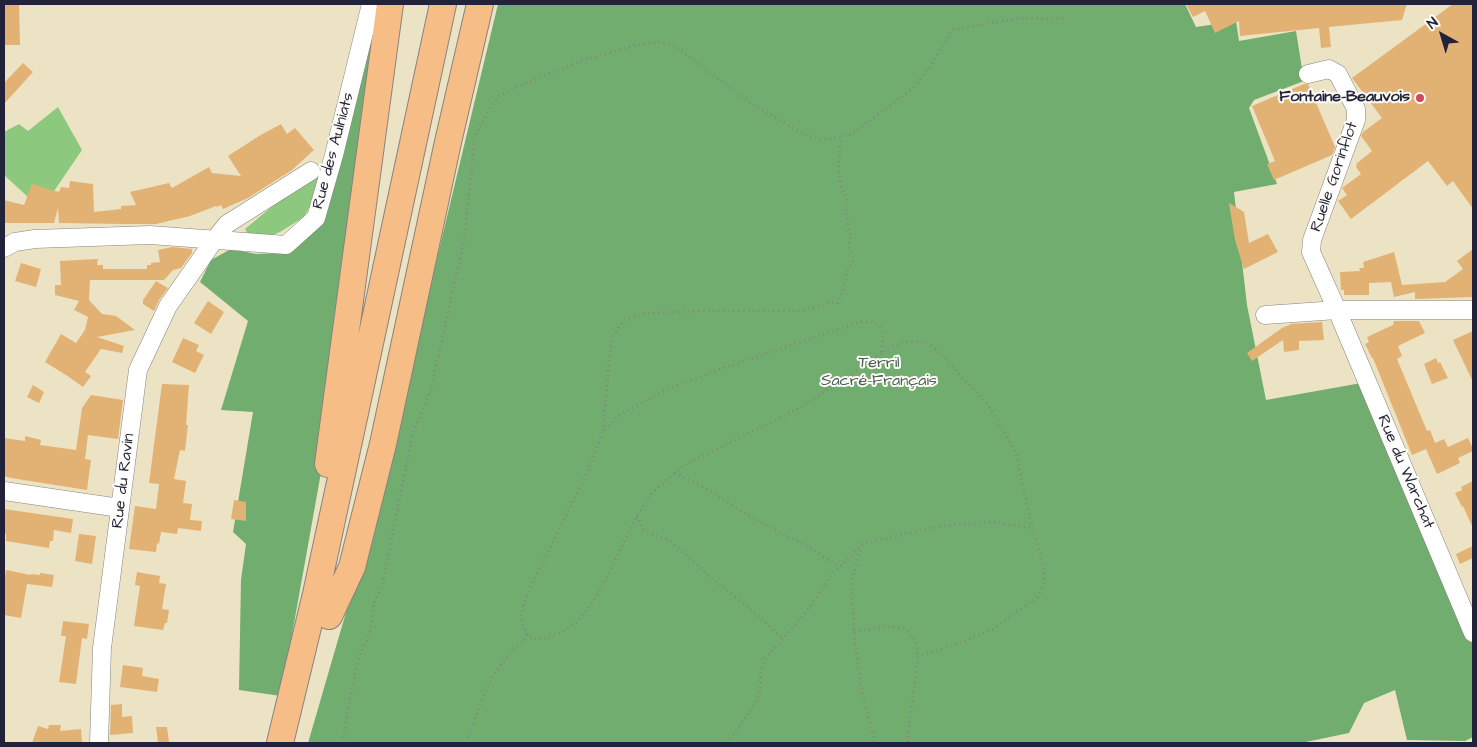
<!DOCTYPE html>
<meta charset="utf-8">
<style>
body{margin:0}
#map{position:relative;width:1477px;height:747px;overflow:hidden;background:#ece3c4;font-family:"Architects Daughter",sans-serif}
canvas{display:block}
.frame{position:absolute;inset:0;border:5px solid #22223b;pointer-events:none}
.north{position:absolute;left:1417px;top:10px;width:50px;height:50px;-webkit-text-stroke:4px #fdfcf7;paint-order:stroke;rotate:321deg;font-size:14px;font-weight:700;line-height:20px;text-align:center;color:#22223b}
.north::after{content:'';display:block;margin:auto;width:18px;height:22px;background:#22223b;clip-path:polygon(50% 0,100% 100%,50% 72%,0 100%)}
</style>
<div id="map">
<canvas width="1477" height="747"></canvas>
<div class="frame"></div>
<div class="north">N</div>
</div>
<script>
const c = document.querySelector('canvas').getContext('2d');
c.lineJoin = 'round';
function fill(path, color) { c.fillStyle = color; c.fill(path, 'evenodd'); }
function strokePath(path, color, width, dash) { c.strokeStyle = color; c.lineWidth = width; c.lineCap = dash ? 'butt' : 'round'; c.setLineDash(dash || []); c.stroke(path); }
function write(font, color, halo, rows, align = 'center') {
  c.font = font + ' "Architects Daughter",sans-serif'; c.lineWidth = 4; c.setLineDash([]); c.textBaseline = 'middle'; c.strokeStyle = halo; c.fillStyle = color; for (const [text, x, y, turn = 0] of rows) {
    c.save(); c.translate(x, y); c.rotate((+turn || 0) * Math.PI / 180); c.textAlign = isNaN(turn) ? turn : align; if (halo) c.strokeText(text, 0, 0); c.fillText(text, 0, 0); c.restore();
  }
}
fill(new Path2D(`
 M58,107L82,150L50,197H28L4,175V132L19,124L28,131Z
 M316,170L321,174L322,185L304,217L280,232L260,240L250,238L245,229Z`), '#8cc97f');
fill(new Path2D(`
 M379,4L327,439L281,696L239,690L241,580L246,544L233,532L253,412L221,410L248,321L200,282L211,260L231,249L256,254L278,253L309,235Z
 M498,4H1185L1196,27L1236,21L1239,41L1296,31L1304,81L1254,100L1249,108L1277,184L1234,192L1247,305L1266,400L1367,382L1473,631V737L1465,741L1407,740L1395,690L1364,703L1349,733L1301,743H308L381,492Z`), '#71ad6e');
fill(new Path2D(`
 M4,4H19L20,45H4Z
 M1186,4H1407L1402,20L1329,27L1331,47L1321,48L1319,28L1240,36L1239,21L1215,33L1205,11L1193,17Z
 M1453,4H1473V209L1453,181L1447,186L1428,161L1351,219L1338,201L1347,195L1342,188L1361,174L1356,167L1357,166L1356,164L1372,151L1361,136L1363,132L1382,118L1352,78Z
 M23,63L33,72L4,104V83Z
 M1304,84H1308L1335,147L1332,155L1274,180L1267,164L1275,161L1252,106Z
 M281,124L287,134L295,128L314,150L292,170L248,198L223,209L221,205L217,207L216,206L190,216L156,224H123L59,223L58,208L54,223H4V200L24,205L32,184L59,192L61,187L69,188L70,181L93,184L94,212L121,209V206L136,205L130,192L169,183L172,188L209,167L212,173L241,176L228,156L259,136Z
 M1229,203L1244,212L1249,243L1268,234L1278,252L1244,269L1235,240Z
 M172,247L192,249V253L181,268L173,270L164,280H90L89,300L102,314L116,316L135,330L97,337L124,346L122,353L101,349L85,372L91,376L83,387L69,377L45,362L61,334L76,343L85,330L88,317L74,310L79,301L55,295V285H61L60,261L98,259L97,265H103V269H147V265H151V263L160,262L158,250Z
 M1473,249V297L1415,299V292L1394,297L1391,282L1369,283V295H1344V290H1341L1340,272L1360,271L1359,268H1364L1363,262L1394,252L1402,285L1445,282L1463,269L1457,261Z
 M21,263L41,269L36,287L15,281Z
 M156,281L168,288L159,300L154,311L143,304V300Z
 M208,301L224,312L211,334L194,323Z
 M1394,321H1419L1425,333L1398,346L1402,356L1397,359L1427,431L1430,430L1435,443L1444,439L1448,447L1468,438L1473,448V451L1458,458L1460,463L1437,474L1426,449L1412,455L1373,358H1372L1365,344L1369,342L1367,337L1393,325Z
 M1322,322L1324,340L1299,341V350L1284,352L1283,340L1252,361L1247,353L1282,328L1289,325L1290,326V324Z
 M1473,331V382L1453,340Z
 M183,338L199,345L196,351L204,355L195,373L172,362Z
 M1436,358L1438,363L1440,362L1448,378L1432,384L1424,364Z
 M162,384L189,385L186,425H188L185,451L180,450L174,479L186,481L183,503L192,504L190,520L202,521L201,531L178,528L177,534L161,532L159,544L157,543L156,552L129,549L135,506L156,509L159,484L149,483Z
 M33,385L44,392L39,403L27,397Z
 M91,395L123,400L118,439L88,435L85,459L91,460L87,490L11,478L4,476V438L25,441V436L41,440L40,445L76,450L82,408Z
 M1473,481V528L1463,506L1462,507L1455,493L1462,490L1461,487Z
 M234,500L246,502V521L231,519Z
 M4,509L73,519L71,533L54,530L53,541H50L49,548L6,541V534H4Z
 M79,534L96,536L92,564L75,561Z
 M1473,546V558L1460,564L1456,554Z
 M6,570L31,575V574L40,575V573L54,575L52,587L27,584L21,618L4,615V576H5Z
 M137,572L160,576L159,583L166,584L162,609L169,610L167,623H165L163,630L134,626L140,586L135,585Z
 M63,621L89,624L87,639L82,638L76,684L59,682L66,636H61Z
 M123,665L143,668L142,676L159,679L157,692L120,687Z
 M122,704V717L132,716L133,733L110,735L111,705Z
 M49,725H61L60,731L81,729L82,743H32L38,726L48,729Z
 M156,727H167L169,742L158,743Z`), '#e2b274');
const minor = new Path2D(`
 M4,248L15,242L35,239L150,235L286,245L316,218L334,155L371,4
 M1473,310H1337L1473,633
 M1265,315L1337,310L1311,252L1312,240L1356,120V109L1338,74L1329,69L1308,74
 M4,491L120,508
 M99,743L102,648L138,370L168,306L215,239L227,224L311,171`);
const highway = new Path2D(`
 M328,464L390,4
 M329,616L352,567L383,444L448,142L480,4
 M280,743L316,594L443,4`);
strokePath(minor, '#878280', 19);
strokePath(highway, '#878280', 28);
strokePath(new Path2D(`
 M881,353L864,366L799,408L764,426L684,465L651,494L637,516L597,596L577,622L561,633L545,638L534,639L528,636L523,627L521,615L528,592L587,473L602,433L618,416L663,391L723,368L861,322C887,321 884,334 881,353L893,346L905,342L918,341L928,344L938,351L947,360L988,405L1016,452L1032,528
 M4,404V408
 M603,431L609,361L613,337L619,327L625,320L633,316L651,313L702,311H801L828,303H838L845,284L847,271L854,259L848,246L851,240L845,206L848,199C835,181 839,159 841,137
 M675,473L705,488L743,512L782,534L805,545L838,566
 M637,516L643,530L670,541L714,580L747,606L783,639
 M862,545L851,583L855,643L862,691L875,743
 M854,632L886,626L906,629L916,642L918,657
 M343,743C347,713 352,684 360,655C363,647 368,639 370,630C375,613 369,606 381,590L413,433L430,393L464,241L475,136L488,111L499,96L516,87L584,60L636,45L662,42L676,47L749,102L800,132L821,140L852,134L912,89L929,68L952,30L1020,18L1050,19L1065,18
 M467,743C477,711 485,685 506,658C512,650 521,643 528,636
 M727,743L735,733L758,698L761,685V671L766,657L783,639L810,607L831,575L862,544L939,526L993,522L1032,528C1039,550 1052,577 1037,598L993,629L954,645L918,657L907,743`), '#878280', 2.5, [1, 4]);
strokePath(minor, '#fff', 18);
strokePath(highway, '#f6be86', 26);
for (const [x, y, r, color] of [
 [1420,98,5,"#d1495b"]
]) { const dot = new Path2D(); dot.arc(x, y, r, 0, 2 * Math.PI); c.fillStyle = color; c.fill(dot); strokePath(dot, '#fdfcf7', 2); }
write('bold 16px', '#22223b', '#fdfcf7', [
 ["Fontaine-Beauvois",1410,98]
], 'right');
write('16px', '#22223b', '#fdfcf7', [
 ["Rue des Aulniats",334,151,-75],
 ["Ruelle Gorinflot",1335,177,-71],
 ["Rue du Warchat",1405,472,67],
 ["Rue du Ravin",124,481,-83]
]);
write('16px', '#475c53', '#fdfcf7', [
 ["Terril",879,364],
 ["Sacré-Français",879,382]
]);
</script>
